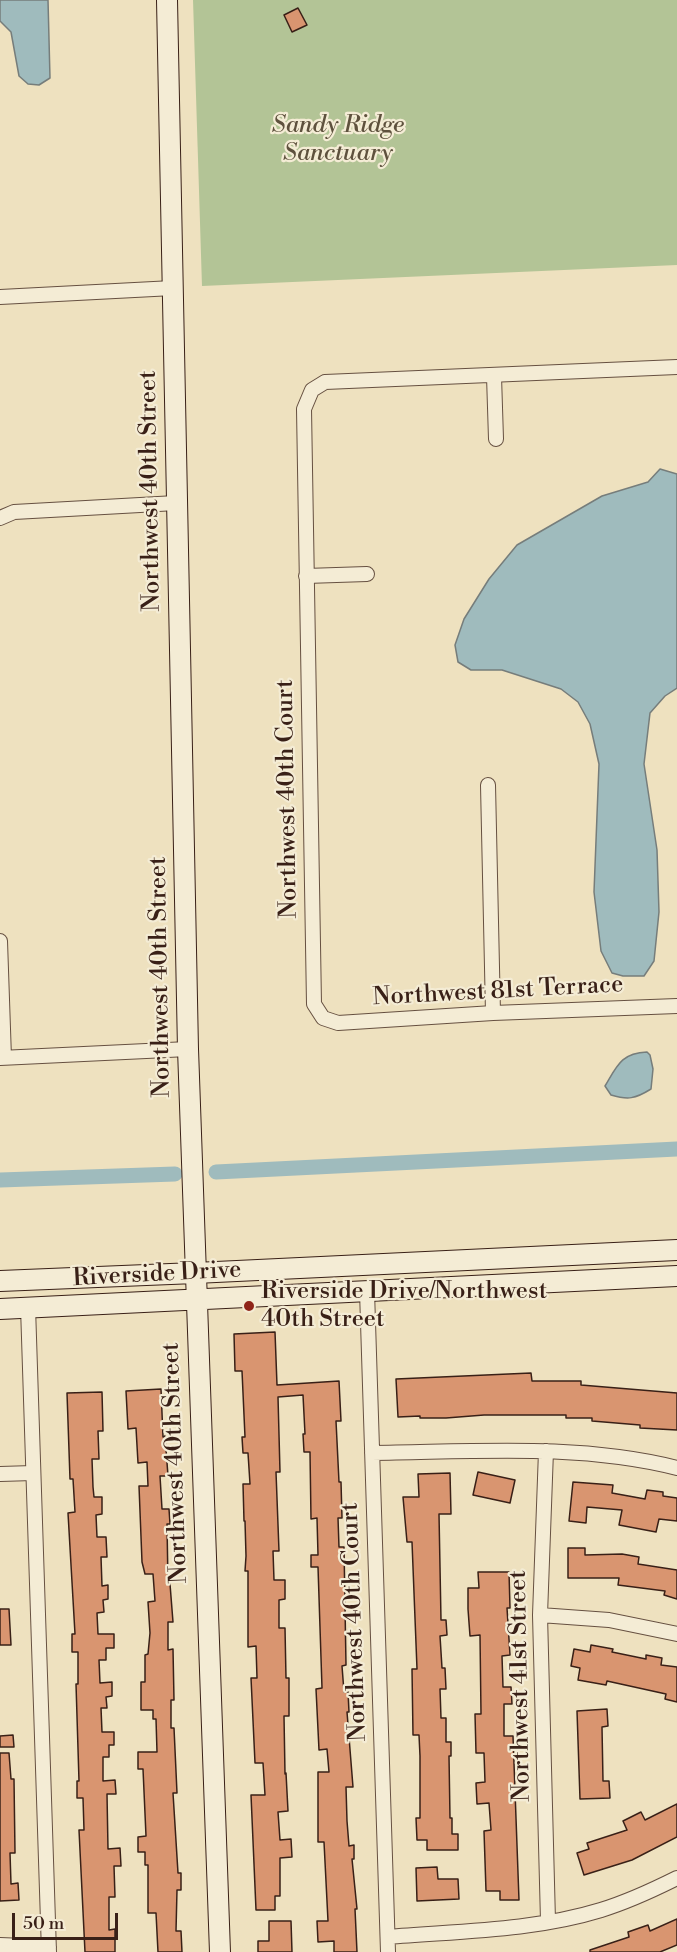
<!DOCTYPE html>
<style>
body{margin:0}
#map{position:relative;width:677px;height:1952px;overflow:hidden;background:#eee1bf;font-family:"Libre Bodoni",serif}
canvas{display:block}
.scale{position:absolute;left:12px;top:1913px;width:106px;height:27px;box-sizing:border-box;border:3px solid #392017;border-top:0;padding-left:8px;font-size:18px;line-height:21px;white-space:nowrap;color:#392017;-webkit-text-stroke:4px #f4ecd5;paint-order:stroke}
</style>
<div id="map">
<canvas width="677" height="1952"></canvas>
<div class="scale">50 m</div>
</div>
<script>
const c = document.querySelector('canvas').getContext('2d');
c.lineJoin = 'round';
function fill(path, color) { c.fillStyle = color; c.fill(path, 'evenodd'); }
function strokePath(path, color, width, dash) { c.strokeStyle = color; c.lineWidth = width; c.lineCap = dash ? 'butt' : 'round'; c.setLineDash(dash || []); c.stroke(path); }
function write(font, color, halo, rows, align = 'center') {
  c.font = font + ' "Libre Bodoni",serif'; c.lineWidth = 4.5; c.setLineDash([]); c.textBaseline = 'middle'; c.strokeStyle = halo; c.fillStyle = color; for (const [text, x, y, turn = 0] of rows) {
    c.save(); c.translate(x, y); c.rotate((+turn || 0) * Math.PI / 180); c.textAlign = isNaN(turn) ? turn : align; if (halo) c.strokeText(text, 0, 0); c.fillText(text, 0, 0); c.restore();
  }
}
fill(new Path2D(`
 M193,0H677V265L202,286Z`), '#b3c496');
const water = new Path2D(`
 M0,0H48L50,78L39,85L28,84L19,76L11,32L0,21Z
 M660,469L677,474V688L665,696L650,713L644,764L657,850L659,912L654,961L644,976H623L612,973L601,951L594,892L599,764L590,724L578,702L561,689L502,670H471L458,662L455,645L464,619L489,579L517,545L602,496L648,482Z
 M647,1052L650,1055L653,1069L651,1089C635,1099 628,1100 611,1095L605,1086C617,1066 621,1053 647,1052Z`);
fill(water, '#9fbbbd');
strokePath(water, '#767d7b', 1.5);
strokePath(new Path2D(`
 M216,1172L677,1149
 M0,1180L175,1174`), '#9fbbbd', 15);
const building = new Path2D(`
 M298,8L307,25L292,32L284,15Z
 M275,1332L277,1385L339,1381L341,1421H336L339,1482H341L342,1518H338L339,1547H344L346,1665L342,1666L344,1692H348L349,1712H347L353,1787H346L347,1821L349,1846L354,1845V1859H352L357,1909H355L357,1952H334V1941L318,1942L317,1921H328L324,1842H318V1772H329L327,1749L319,1750L316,1689L322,1688L318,1567H311V1555H318L317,1518L311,1519L310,1452H304L303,1434H305L303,1395L278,1397L280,1472H276L279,1551H273L274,1580H285V1599L279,1600V1628H285L286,1678H289V1716H284L285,1774L286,1773L288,1811L278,1812L280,1840L291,1839L292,1857L280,1858V1896H275V1910H256L251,1795H265L263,1763H255L251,1678H257L256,1646L248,1647V1571H245L246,1556L245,1521H244L243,1484H250L248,1453H243L242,1437H245L242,1371H235L234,1334Z
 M531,1373L532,1381H581V1385L677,1393V1430L640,1428V1425L592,1421V1418H566V1415H484L446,1418H420V1416L398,1417L396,1379Z
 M161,1389L163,1437L165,1436L168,1476H160L162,1509H169L170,1524H167L168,1584H170L173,1622H168V1650L173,1649L174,1700H171V1728H174L177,1793H173L178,1873H181V1890H177L176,1931H181L182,1952H158L156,1913H148V1865H145V1852H138V1837L146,1836L143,1769H138V1752H157L156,1719H153V1710H141V1682H145V1655L148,1654L150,1633L148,1602L155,1601L153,1574H145L142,1562L139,1486H148L147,1462L138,1463L136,1428L128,1429L126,1391Z
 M102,1392L103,1431H98L99,1459H92L93,1487L94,1497H102V1514L96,1515L97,1537H106L107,1557H101L102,1586L108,1585V1599L103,1600L104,1612L97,1613L98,1634H114V1648H106V1660H99L100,1683L112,1682V1696L106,1697L107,1708H101L102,1732H114V1745H109V1757H103V1781L115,1780L116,1794H107L108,1849L120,1848L121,1866H114L115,1897H109V1930L115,1929V1952H85L79,1830H84L83,1798H77V1781H79L76,1684H78V1652H72V1634H75L68,1513L75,1512L73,1479H70L67,1393Z
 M478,1472L515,1480L510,1503L473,1495Z
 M450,1473L451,1514H439L441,1620H446L447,1635L440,1636L442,1668H445L446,1689H440L441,1718H446V1742H451V1756H449L450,1818H452V1834H458V1850H427V1840H417L416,1818H420V1756L419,1735H413L412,1669H417L412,1542H407L403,1497H419L418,1474Z
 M573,1482L613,1485L612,1493L645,1499L647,1490L663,1492V1496L677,1498V1521L659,1519L656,1532L619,1525L622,1510L587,1507L586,1523L569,1521Z
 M568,1548H585V1555L622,1554L639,1557L638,1564L677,1570V1599L664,1595L665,1591L618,1585L619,1578H568Z
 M478,1572H509L510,1608H507L510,1655L502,1656L503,1687H511L512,1704H504V1736H513L519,1900H500V1891H486L484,1831L491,1830L489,1803L477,1804L476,1783L485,1782L484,1753H476L475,1714H481L480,1635L470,1636L468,1609V1588H479Z
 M0,1609H9L11,1645H0Z
 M591,1645L613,1649L612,1652L646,1659V1655L662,1658L661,1665L677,1667V1702L665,1699L666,1694L607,1681L606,1685L578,1680L580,1668L571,1666L574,1649L590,1652Z
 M607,1709L608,1726L602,1727L603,1781H609L610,1798L580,1799L577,1711Z
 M13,1735L14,1747H0V1736Z
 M0,1753H9L11,1779H14L15,1853H10L11,1884L18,1883L19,1900L0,1901Z
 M677,1804V1837L632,1860L584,1875L577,1853L589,1849L587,1843L627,1830L623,1821L641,1812L645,1820Z
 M437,1867L438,1879H458L459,1899L417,1901L416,1868Z
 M677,1919V1945L660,1952H590V1950L629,1937L628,1932L648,1925L650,1931Z
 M269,1921H291L292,1952H258V1941H269Z`);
fill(building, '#d99570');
strokePath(building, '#392017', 1.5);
const street = new Path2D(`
 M0,297L173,288
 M677,367L325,382L312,390L304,409L314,1004L323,1018L338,1023L493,1013L677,1006
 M494,376L496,439
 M0,518L14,512L176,503
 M306,576L367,574
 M488,785L493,1013
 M0,941L4,1058
 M0,1058L188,1049
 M367,1291L388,1952
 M28,1307L49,1952
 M546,1451L540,1615L548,1921
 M372,1453C473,1452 578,1443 677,1468
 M0,1474L33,1473
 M540,1615L609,1620L677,1634
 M388,1937C458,1931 533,1931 601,1910C627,1902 653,1890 677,1878
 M0,1945L49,1947`);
const secondary = new Path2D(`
 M167,0L188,1049L220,1952
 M0,1281L195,1273L677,1250
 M0,1309L677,1276`);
strokePath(street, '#665041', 16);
strokePath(secondary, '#392017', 22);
strokePath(street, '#f4ecd5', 14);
strokePath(secondary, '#f4ecd5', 20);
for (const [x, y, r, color] of [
 [249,1306,6,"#8f2418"]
]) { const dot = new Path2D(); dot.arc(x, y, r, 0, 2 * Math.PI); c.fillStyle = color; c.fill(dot); strokePath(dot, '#f4ecd5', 2); }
write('italic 24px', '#5e513d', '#f4ecd5', [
 ["Sandy Ridge",338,126],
 ["Sanctuary",338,154]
]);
write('24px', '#392017', '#f4ecd5', [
 ["Northwest 40th Street",151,491,-91],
 ["Northwest 40th Court",288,799,-91],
 ["Northwest 40th Street",161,977,-91],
 ["Northwest 81st Terrace",498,992,-3],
 ["Riverside Drive",157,1275,-3],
 ["Northwest 40th Street",176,1463,-92],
 ["Northwest 40th Court",355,1622,-92],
 ["Northwest 41st Street",521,1686,-91]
]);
write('24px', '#392017', '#f4ecd5', [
 ["Riverside Drive/Northwest",261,1292],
 ["40th Street",261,1320]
], 'left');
</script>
